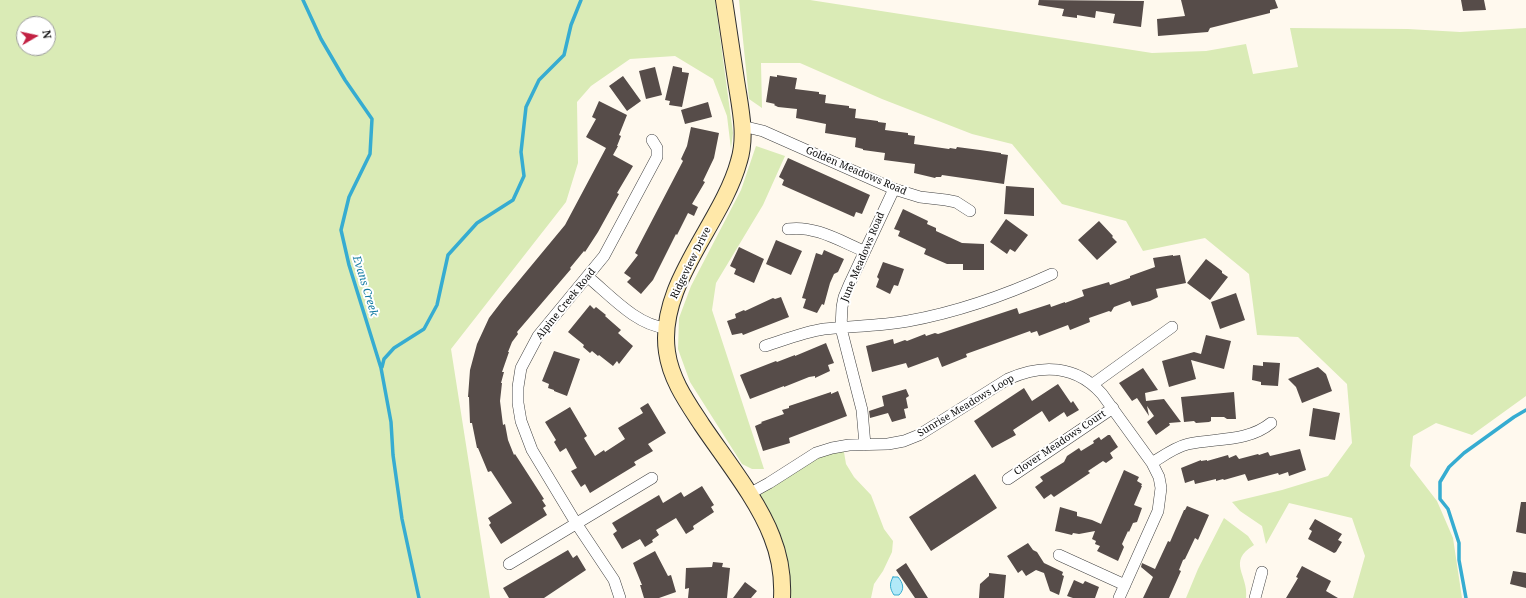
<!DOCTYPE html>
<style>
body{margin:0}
#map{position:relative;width:1526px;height:598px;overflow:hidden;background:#fff9ee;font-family:"Noto Serif",serif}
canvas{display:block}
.north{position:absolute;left:16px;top:16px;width:40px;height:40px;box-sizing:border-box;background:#fff;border:1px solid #9e9e9e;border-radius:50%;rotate:81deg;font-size:11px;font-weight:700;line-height:16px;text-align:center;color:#0d0d0d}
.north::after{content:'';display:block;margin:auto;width:14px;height:18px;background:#c22143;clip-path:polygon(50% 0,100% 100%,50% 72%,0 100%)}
</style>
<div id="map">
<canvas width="1526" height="598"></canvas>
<div class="north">N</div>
</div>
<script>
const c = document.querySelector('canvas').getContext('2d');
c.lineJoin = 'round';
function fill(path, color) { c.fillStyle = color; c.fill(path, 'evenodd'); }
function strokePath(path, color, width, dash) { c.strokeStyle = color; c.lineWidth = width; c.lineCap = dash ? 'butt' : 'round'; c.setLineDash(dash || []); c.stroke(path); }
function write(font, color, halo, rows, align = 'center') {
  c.font = font + ' "Noto Serif",serif'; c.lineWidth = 4; c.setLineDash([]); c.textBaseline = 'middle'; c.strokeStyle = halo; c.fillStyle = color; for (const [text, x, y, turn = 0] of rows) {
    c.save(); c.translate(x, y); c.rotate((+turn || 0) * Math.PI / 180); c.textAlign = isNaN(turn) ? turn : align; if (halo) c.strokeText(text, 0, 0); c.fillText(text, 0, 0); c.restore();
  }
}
fill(new Path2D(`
 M0,0H715L733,133L731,149L727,116L713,79L675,56L630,59L591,86L577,102L578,163L566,202L451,349L490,598H0ZM24,24H48V48H24Z
 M739,0H810L1152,53L1206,51L1246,44L1253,74L1298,67L1290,28L1408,29L1460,32L1526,28V396L1472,435L1436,423L1413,436L1410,466L1437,501L1453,538L1462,598H1353L1365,556L1352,518L1289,503L1266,544L1262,526L1240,511L1232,502L1282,490L1328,476L1352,443L1347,384L1298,337L1257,335L1249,274L1205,238L1143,251L1126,221L1062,204L1012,144L972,134L882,99L800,63H761L762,108L749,99Z
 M756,146L785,156L763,205L716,283L712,310L764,469H752L742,464L690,382L678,349L679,318L691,286L741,190Z
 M843,446L846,464L854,477L871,495L884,529L893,541L892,552L883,571L874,584L871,598H782V580L749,494L802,461Z
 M1224,518L1248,536L1254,545C1226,562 1249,575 1246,598H1186L1198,569Z`), '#daebb6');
const water = new Path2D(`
 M893,577H898C903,583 905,589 899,595H894C890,589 889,584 893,577Z`);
fill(water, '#b1e9f8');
strokePath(water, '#36acd1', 1);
strokePath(new Path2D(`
 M303,0L321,39L345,80L372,119L370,154L349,197L341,230L349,265L381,368L391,422L393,455L402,519L419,598
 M382,367L384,359L394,348L424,329L437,305L448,255L477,223L513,200L524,176L521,152L526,107L539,80L564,55L571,25L581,0
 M1466,598L1459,560V543L1448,509L1440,499V482L1449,467L1464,453L1514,417L1526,410`), '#36acd1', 3.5);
fill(new Path2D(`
 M1039,0L1144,1L1141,27L1113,23L1115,14L1096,11L1095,18L1077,15V18L1062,16L1064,9L1038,5Z
 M1181,0H1275L1278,8L1270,10V13L1210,28L1208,32L1158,36L1157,19L1185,16Z
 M1461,0H1484L1486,10L1463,11Z
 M673,66L682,68V72L689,73L682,107L669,105L670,101L665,100Z
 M655,67L662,95L646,99L639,71Z
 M777,75L797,78L795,89L819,92V94L826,95L825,103L849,106V108L856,109L855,118L878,121V122L886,123L885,130L908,133V135L915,136L914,144L949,149L950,148L956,149L957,147L980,150L1001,153V154L1008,155L1004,184L942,175L941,177H936L935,178L914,173L915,164L884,160L885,153L863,150V149L855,147L856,138L825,133L826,124L796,118L797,109L778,107L774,105L775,104L766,102L770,76L777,77Z
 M623,76L641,101L627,111L609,86Z
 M599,101L627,115L619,135L621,136L617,146H618L613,155L633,166L617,193L619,194L598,232L585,252L584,251L570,268L571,269L517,332L518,334L512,342L508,352H509L502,372H504L501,383H502L500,401L503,425L505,424L508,440L514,455L515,454L544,499L542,500L546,506L543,508L547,515L501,544L489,525L491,523L488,518L512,503L491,471L488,472L478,448H477L472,423H470L469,397H468L470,370L477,344L489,318L502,301L565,225L606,148L586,137L596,119L592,117Z
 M708,102L712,117L685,124L681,110Z
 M691,127L719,133L714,158L703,181L705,182L692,204L698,207L694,216L688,213L677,235L676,234L653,280L641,294L627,282L631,278L624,273L638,255L635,253L683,161L681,159L687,146Z
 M788,158L870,195L862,214L856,212L854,217L782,185L784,180L779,177Z
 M1006,186L1034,188V216L1004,214Z
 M903,209L928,221L927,224L936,228V231L962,243L984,244V270H963V264H947L924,254L926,249L898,236L900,231L894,229Z
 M1006,219L1028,235L1015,252L1010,249L1007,254L990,242Z
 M1099,221L1113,236L1112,237L1117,242L1097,260L1078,240Z
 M776,240L802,251L791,275L766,264Z
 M739,247L764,259L754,283L734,274L736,269L730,266Z
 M824,250L844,259L838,272L834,274L830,283L824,305L822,304L817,313L803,308L806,299L802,298L816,253L822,255Z
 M1173,255V256L1180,255L1186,283L1156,289L1158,297L1150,301L1132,306L1130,301L1114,307L1111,312L1109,311L1089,318L1090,322L1070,330L1068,325L1039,336L1037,331L1031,333L1030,331L966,354L967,357L942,367L938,357L908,368L906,363L872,372L866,346L893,339L894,344L905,340L907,341L925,334L926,336L935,333L938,334L1017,308L1019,314L1050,304L1051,307L1065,302V303L1084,296L1082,290L1109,282L1110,285L1130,278V276L1155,267L1153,258Z
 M1206,259L1222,271V273L1228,277L1210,300L1187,283Z
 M883,262L904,269L898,286L894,285L890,294L876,287L879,279L877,277Z
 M1236,293L1245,320L1220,329L1211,302Z
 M781,297L789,317L743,335L742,333L732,335L727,321L736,318L735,314L744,310L745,311L773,298L775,299Z
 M590,305L594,309L596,307L606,315L605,316L621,330L618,333L633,346L619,364L617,361L613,366L599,355L598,356L592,351L590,353L583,347L584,345L568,332Z
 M1206,335L1231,341L1224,369L1191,360L1196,379L1169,387L1162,361L1194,352L1201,354Z
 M826,343L834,363L828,365L830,371L815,378V376L809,377L784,387V386L750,399L740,375L776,361L777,362L795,355V356Z
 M554,351L580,359L567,396L554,391V390L548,388L549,384L542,381Z
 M1263,362L1280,363L1278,386L1261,385V382L1252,380L1253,365L1263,366Z
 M1318,367L1326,374L1332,391L1302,403L1296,387L1288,379Z
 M1143,368L1158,390L1145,393L1146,401L1164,399L1181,422L1169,423L1170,425L1156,435L1147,422L1154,416L1147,406L1149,416L1137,398L1132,401L1119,383Z
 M1058,384L1071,403L1073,401L1079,410L1067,417L1064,412L1049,422L1042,411L1013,430L1016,435L992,448L974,421L1024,388L1032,401Z
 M906,389L909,396L906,398L908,408L904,409L906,418L892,422L888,413L870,418L869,411L884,406L882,396Z
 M838,391L847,416L789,438L790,443L763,451L755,426L762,423L761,422L784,414L782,410L789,408V406L831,392V394Z
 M1234,392L1236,419H1227L1224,417H1211V421L1209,422L1196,423L1194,421L1184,422L1181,397Z
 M648,403L666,433L648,444L653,451L634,462L636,465L590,493L585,484L581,487L571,471L577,468L566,448L560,452L554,442L556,440L545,422L570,407L587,436L584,438L595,456L604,450L605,452L625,439L618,428L643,413L640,408Z
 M1313,408L1340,413L1335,440L1309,436Z
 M1108,435H1110L1118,447L1110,453L1113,458L1106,463L1103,461L1088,471L1090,473L1054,497L1051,494L1044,499L1035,487L1043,481L1040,477L1064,462L1067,456L1079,448L1081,451L1094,443L1093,441L1099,437L1101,440Z
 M1300,449L1306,470L1289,476L1288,472L1279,475L1278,473L1248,481L1245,474L1224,480L1223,479L1216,481V479L1195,484L1194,480L1185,483L1181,468L1201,460V461L1207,460V461L1228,455L1229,458L1236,455L1239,459L1258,454L1259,455L1268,452L1270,456Z
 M1124,470L1139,477L1137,481L1142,484L1141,486H1142L1134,505L1142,508L1137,522L1133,523L1129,532L1128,531L1122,544L1124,547L1118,561L1097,551L1100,546L1095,544L1096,541L1092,539L1095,531L1079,534L1073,533L1072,535L1055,531L1060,507L1077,512V516L1092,520L1101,524Z
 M975,474L997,508L931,551L909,517Z
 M702,486L714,505L711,507L714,512L693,526L694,529L686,534L676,518L656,530L659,535L652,540L653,542L645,547L640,539L622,549L613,534L617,531L612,523L659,495L663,503L681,492L684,497Z
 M1521,502H1526V534L1516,532Z
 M1187,506L1209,515L1198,540L1195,538L1185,559L1183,560L1179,570L1181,571L1169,598H1143L1153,577L1141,567L1142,563L1155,569L1168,541L1170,542L1184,510H1185Z
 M1315,519L1342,534L1338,540L1342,542L1336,552L1334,553L1308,539L1312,531L1309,529Z
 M1028,543L1033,550L1037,552L1044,563L1063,572L1062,575L1064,576L1059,595L1050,591L1044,573L1036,570L1026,576L1022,570L1018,573L1007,556Z
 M568,550L573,558L577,555L586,570L544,598H509L503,588Z
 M655,551L668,576L671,575L676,592L659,598H644L640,585H642L633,563Z
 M713,562L723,563L722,567L730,568L727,598H688L689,588L685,589L686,568L712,567Z
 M906,563L928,598H915L896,570Z
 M1302,566L1331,581L1326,591L1338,598H1286L1298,578L1296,577Z
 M1513,571L1526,573V588L1510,584Z
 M989,573L1006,575L1004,598H979L980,584L989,576Z
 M1074,580L1083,584L1085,581L1099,587L1095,598H1073L1067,596Z
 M745,582L757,591L751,598H733Z`), '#564c49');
const street = new Path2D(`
 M742,126L763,131L894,189L920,197L946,200L956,202L970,211
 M788,229C814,225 840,241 864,251
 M588,277C610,295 636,325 666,328
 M765,346C784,340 804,332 824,329C852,326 880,326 908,321C958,312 1006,295 1052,274
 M1093,384L1172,327
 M865,445L862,410L841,328L842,307L844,297L849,285L894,189
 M1152,463C1163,456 1175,447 1188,444C1216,438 1248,442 1271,423
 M1008,479L1113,408
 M749,494L769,483L816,453L832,448L849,445L888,444L904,441L919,435L1008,379C1042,364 1076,365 1102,394L1152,463L1159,477L1161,488L1158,511L1119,598
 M1059,555L1125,585
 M509,564L652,478
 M620,598L614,580L576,523L532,450L521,421L518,403V387L521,368L538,336L604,256L657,157V148L652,140
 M1255,598L1262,572`);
const secondary = new Path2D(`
 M724,0C728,27 732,54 736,80C740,107 747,135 739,161C722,224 657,284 667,352C671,380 687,402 702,425C725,459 758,500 772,537C780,557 783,578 782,598`);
strokePath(street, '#404040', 12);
strokePath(secondary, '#2f2f2f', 18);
strokePath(street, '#fff', 11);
strokePath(secondary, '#ffe8a9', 16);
write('10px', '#0d0d0d', '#fff', [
 ["Golden Meadows Road",856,171,23],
 ["June Meadows Road",863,257,-67],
 ["Ridgeview Drive",691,263,-64],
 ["Alpine Creek Road",566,304,-51],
 ["Sunrise Meadows Loop",966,406,-31],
 ["Clover Meadows Court",1060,443,-34]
]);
write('italic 11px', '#137ba3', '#fff', [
 ["Evans Creek",365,286,73]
]);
</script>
